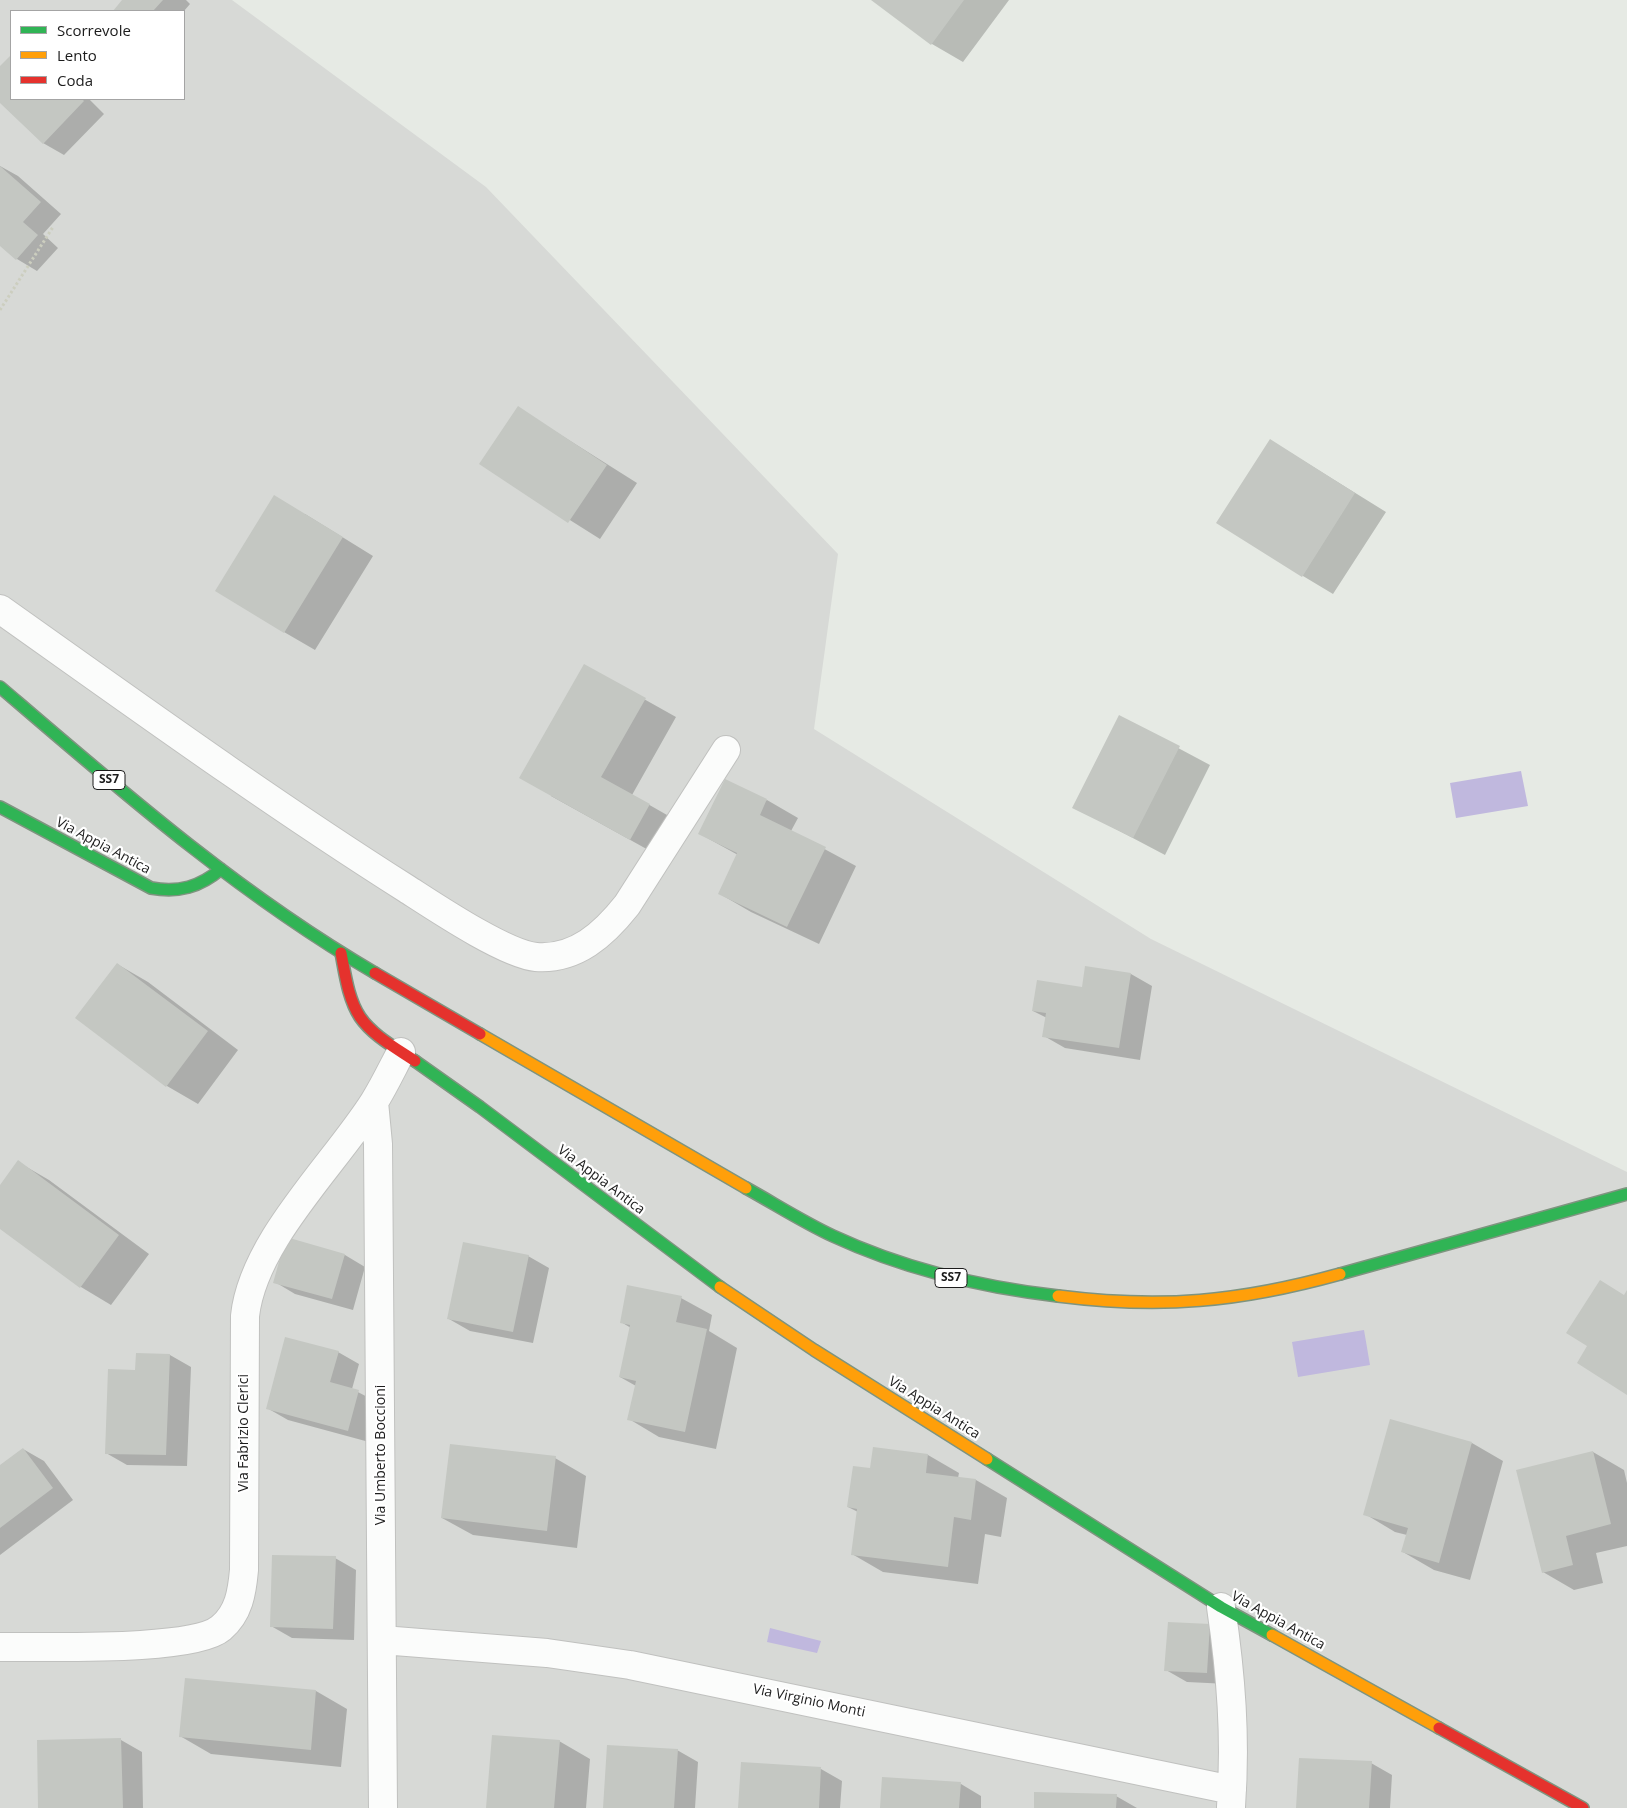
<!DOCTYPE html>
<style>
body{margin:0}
#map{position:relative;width:1627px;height:1808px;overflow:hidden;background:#e6eae4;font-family:"Open Sans",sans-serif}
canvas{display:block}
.legend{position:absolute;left:10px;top:10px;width:175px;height:90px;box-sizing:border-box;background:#fff;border:1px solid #a4a4a4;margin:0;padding:6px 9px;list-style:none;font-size:15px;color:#1c1c1c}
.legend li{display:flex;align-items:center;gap:10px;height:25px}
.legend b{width:25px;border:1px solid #a4a4a4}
</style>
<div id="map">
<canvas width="1627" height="1808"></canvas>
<ul class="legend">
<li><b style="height:6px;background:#30b455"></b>Scorrevole</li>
<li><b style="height:6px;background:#ff9f0a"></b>Lento</li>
<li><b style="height:6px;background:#e5322d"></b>Coda</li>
</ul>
</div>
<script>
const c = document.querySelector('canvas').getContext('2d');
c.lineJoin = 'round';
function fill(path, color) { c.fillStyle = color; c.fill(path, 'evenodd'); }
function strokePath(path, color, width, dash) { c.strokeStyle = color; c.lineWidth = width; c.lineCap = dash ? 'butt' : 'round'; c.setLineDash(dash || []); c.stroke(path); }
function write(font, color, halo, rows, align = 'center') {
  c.font = font + ' "Open Sans",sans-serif'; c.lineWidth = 4.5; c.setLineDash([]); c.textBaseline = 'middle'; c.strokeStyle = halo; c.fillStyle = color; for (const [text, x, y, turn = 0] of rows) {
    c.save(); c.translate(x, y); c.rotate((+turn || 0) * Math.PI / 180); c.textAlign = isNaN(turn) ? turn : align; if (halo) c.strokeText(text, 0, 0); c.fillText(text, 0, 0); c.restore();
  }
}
fill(new Path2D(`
 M0,0H232L486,187L838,554L814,729L1151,939L1627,1172V1808H0ZM11,11H184V99H11Z`), '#d7d9d6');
fill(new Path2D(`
 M1521,771L1528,806L1456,818L1450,783Z
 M1364,1330L1370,1365L1298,1377L1292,1342Z
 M770,1628L821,1641L817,1653L767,1642Z`), '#c0b8de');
fill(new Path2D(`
 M124,0H186L190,4L184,11H114Z
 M873,0H1009L963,62L932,44Z
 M11,57V99H89L104,114L64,155L43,143L0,101V68Z
 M0,166L18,176L61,214L43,234L58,248L37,271L17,259L0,244Z
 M518,408L637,483L600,539L481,464Z
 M1270,440L1386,512L1333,594L1303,576Z
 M305,514L373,556L315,650L284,632Z
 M585,666L676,717L632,795L681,823L661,857L551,796Z
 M1120,717L1210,765L1165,855L1074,807Z
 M767,800L798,818L791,831L856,866L819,944L751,912L720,894L738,855L700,834Z
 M117,964L148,982L238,1050L198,1104L167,1086Z
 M1131,974L1152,986L1140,1060L1065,1048L1044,1036L1047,1018L1033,1011L1083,989Z
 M18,1162L49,1180L149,1254L111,1305L81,1287L0,1227V1187Z
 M345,1255L365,1267L353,1310L295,1294L275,1282Z
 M528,1256L549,1268L533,1343L470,1331L449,1319Z
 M681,1298L712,1315L709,1331L737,1348L716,1449L659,1437L629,1419L636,1386L620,1377L631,1328L621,1322Z
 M338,1352L359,1364L352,1389L379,1403L369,1442L288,1420L267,1408Z
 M137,1354L170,1355L191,1367L187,1466L127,1465L106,1453L136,1371Z
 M1472,1443L1503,1461L1470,1580L1434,1570L1403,1552L1407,1535L1395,1532L1365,1514Z
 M23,1449L44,1461L73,1500L0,1555V1466Z
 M1593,1452L1624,1470L1627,1483V1546L1596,1553L1603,1583L1574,1590L1543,1572Z
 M928,1455L959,1473L958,1478L976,1480L1007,1498L1001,1537L985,1534L978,1584L883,1572L852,1554L858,1512L848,1507L871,1469Z
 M555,1458L586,1476L577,1548L473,1535L442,1518Z
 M335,1558L356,1570L354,1640L292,1638L271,1626Z
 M1210,1625L1228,1684L1187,1682L1166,1670Z
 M316,1691L347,1709L341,1767L211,1754L180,1736Z
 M121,1740L142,1752L143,1808H40Z
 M559,1741L590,1759L586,1808H487Z
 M677,1750L698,1762L695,1808H605Z
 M742,1763L821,1769L842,1781L840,1808H739Z
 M1371,1763L1392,1775L1390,1808H1297Z
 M961,1784L981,1796V1808H881Z
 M1116,1796L1137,1808H1035Z`), '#0003');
fill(new Path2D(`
 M122,0H163L153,11H113Z
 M871,0H964L931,45Z
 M11,55V99H82L84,101L43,144L0,103V66Z
 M0,166L41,202L23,222L38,235L16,260L0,246Z
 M518,406L607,465L568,523L479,464Z
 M1270,439L1355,493L1302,577L1216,523Z
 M274,495L343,537L284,633L215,591Z
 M584,664L646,698L601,777L650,804L630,840L519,778Z
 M1119,715L1180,746L1133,838L1072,808Z
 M725,779L767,799L760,815L826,847L787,927L718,894L737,853L698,834Z
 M117,963L208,1031L166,1087L75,1018Z
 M1085,966L1131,973L1119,1048L1042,1037L1046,1013L1032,1011L1037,980L1082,987Z
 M18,1160L119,1235L80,1288L0,1229V1185Z
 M286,1237L345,1254L332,1299L273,1283Z
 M463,1242L529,1255L513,1332L447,1319Z
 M1600,1280L1624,1295L1627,1290V1395L1577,1363L1587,1346L1566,1333Z
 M627,1285L682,1296L676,1322L707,1329L685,1432L627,1420L636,1381L619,1377L630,1325L620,1323Z
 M285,1337L339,1351L330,1382L359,1390L348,1431L266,1409Z
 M136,1353L170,1354L166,1455L105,1454L108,1369L135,1370Z
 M1390,1419L1472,1442L1439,1563L1401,1552L1408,1528L1363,1515Z
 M450,1444L556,1456L547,1531L441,1518Z
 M873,1447L928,1454L926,1473L976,1479L971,1520L954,1517L948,1567L851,1555L857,1509L847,1507L853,1466L870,1468Z
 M23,1448L53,1488L0,1528V1465Z
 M1593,1451L1611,1524L1566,1536L1573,1565L1542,1573L1516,1470Z
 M272,1555L336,1556L333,1629L270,1627Z
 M1168,1622L1210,1624L1207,1673L1164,1671Z
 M185,1678L316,1690L311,1750L179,1737Z
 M492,1735L560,1740L554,1808H486Z
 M121,1738L123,1808H38L37,1740Z
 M607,1745L678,1749L674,1808H603Z
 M1299,1758L1372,1761L1369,1808H1296Z
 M741,1762L821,1767L819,1808H738Z
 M882,1777L961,1782L959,1808H880Z
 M1034,1792L1117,1794L1116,1808H1034Z`), '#c4c7c2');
const street = new Path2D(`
 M0,609C134,704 268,801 407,889C435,907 505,954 536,957C576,960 604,934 627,905L726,750
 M374,1102L378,1144L383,1808
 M1221,1607C1231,1675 1236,1737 1231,1807
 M382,1640L547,1653L630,1665L1232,1790
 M0,1647C43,1646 193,1652 221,1628C239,1613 242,1592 244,1570L245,1316C253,1241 334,1165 374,1102C384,1086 392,1069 401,1052`);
const fast = new Path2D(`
 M0,687C119,789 239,894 375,973
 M0,807L151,888C179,893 200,887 221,869
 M415,1061L480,1107L720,1287
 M746,1188C775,1204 803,1222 833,1236C904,1269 980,1287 1058,1296
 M1340,1274L1627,1194
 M987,1459L1221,1607L1272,1635`);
const slow = new Path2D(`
 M480,1034L746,1188
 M720,1287L814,1350L987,1459
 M1058,1296C1161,1309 1239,1302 1340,1274
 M1272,1635L1439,1728`);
const jam = new Path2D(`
 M341,953C345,973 348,999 360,1017C373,1036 396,1048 415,1061
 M375,973L480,1034
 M1439,1728L1583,1808`);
strokePath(street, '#c0c1bf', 30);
strokePath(fast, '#7e947f', 14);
strokePath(slow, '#7e947f', 14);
strokePath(jam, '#7e947f', 14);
strokePath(new Path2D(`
 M0,310L53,227`), '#cccebf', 3, [2.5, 2.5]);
strokePath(street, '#fbfcfb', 28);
strokePath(fast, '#30b455', 11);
strokePath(slow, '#ff9f0a', 11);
strokePath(jam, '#e5322d', 11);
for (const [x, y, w] of [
 [109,780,32],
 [951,1278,32]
]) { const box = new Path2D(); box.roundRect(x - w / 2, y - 9.5, w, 19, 4); c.fillStyle = '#fff'; c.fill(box); strokePath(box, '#1c1c1c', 1); }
write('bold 12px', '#1c1c1c', null, [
 ["SS7",109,780],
 ["SS7",951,1278]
]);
write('14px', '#1c1c1c', '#fff', [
 ["Via Appia Antica",103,846,28],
 ["Via Appia Antica",601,1180,37],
 ["Via Appia Antica",934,1408,32],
 ["Via Fabrizio Clerici",244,1433,-90],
 ["Via Umberto Boccioni",381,1455,-90],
 ["Via Appia Antica",1278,1621,29],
 ["Via Virginio Monti",809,1701,12]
]);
</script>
